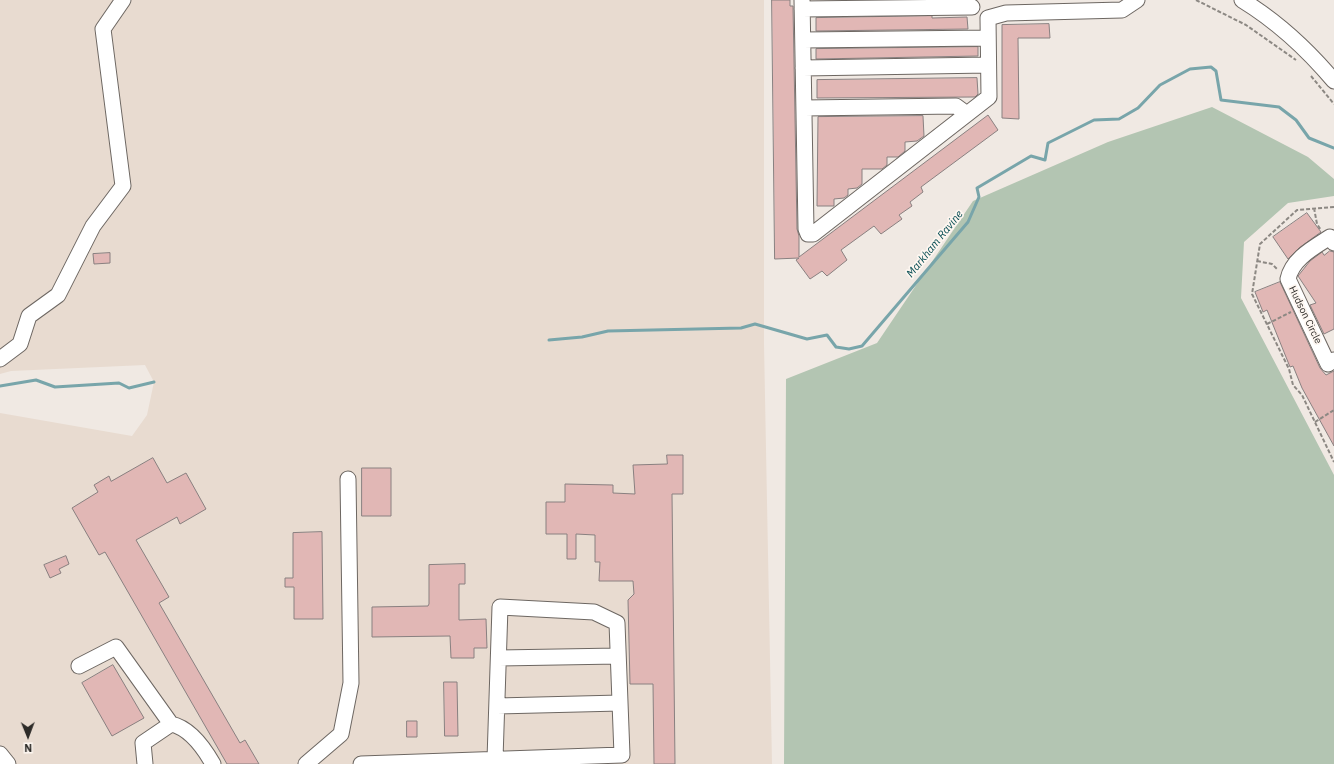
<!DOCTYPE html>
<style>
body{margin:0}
#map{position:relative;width:1334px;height:764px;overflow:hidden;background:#f0e9e3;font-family:"IBM Plex Sans",sans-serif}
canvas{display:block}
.north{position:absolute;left:8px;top:716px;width:40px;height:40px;-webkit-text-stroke:3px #fdf6f0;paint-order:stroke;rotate:179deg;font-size:11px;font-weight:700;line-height:16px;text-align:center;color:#2d2b28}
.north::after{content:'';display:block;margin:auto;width:14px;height:18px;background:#2d2b28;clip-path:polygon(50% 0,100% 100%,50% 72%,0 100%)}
</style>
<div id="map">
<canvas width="1334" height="764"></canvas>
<div class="north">N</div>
</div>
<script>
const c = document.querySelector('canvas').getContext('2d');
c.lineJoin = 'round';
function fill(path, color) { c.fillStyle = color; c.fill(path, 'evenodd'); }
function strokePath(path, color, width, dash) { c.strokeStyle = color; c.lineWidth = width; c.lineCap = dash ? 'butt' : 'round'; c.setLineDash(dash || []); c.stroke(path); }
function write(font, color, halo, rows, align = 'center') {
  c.font = font + ' "IBM Plex Sans",sans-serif'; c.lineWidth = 3.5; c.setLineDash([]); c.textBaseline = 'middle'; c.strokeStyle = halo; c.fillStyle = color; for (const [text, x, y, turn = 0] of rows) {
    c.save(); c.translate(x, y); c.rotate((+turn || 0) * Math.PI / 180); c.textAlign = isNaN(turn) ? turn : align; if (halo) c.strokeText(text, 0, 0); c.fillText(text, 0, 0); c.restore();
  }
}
fill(new Path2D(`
 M0,0H764V344L772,764H0V413L132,436L147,415L154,382L145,365L11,371L0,374Z`), '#e8dbd0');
fill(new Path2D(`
 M1212,107L1308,157L1334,179V196L1288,203L1244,242L1241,298L1334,475V764H784L786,379L877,343L973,201L1108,142Z`), '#b3c5b2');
strokePath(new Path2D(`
 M549,340L582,337L608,331L741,328L755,324L807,339L827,335L836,347L849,349L862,346L968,222L979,197L977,188L1031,156L1045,160L1048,143L1094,120L1119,119L1138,108L1160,85L1190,69L1211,67L1216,71L1221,100L1279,107L1296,120L1309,138L1334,148
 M0,386L36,380L55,387L119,383L129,388L154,382`), '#78a5aa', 3);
const building = new Path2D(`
 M772,0H790V6H793L797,229L799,236V257L988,115L998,130L921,187L923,192L910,202L912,206L899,215L902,219L881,234L874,226L841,250L847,260L827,276L822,271L810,279L796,260L799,258L775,259Z
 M932,16V18L967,17L968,29L816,31V18Z
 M1049,24L1050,38H1018L1019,119L1002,118V25Z
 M978,47V56L816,59V49Z
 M977,78L978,94L975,97L817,98V80Z
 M923,116L924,136L917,141L905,142V151L898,157H887V165L882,169H862V184L857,188L848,189V195L844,198L834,199V206H817L818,117Z
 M1307,213L1321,232L1299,248L1288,259L1273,237Z
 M1330,251L1334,252V329L1324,334L1310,305L1316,303L1298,276L1310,261L1322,252L1324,255Z
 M110,253V263L94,264L93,254Z
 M1280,282L1320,368L1326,375L1334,371V446L1302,388L1293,366L1290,367L1267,310L1263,312L1255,292Z
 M667,455H683V494H672L675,764H654L653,684H630L628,600L634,594L633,581H599L600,562H595V535L576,534V559H567V534H546V502H565V484L613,485V493L635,494L633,465L667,464Z
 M153,458L167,483L186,473L206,509L180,524L177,517L136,540L169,597L159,603L240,743L245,740L259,764H227L105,552L99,555L72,508L98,492L94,485L109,476L111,481Z
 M362,468H391V516H362Z
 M322,532L323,619H294V587H285V578H293V533Z
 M66,556L69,564L59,569L61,573L50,578L44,565Z
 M465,564V584H459V620L486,619L487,648H474V658H451L450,636L372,637V607L428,606L429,604V565Z
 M113,665L144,718L112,736L82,683Z
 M444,682H457L458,736H445Z
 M407,721H417V737H407Z`);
fill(building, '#e1b7b5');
strokePath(building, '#898080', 1);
const minor = new Path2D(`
 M802,0L806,229L808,234H813L989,97L988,18
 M1242,0C1278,22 1307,49 1334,81
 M802,9L972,7
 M988,18L1006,13L1122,10L1137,0
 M803,40L988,38
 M803,68L988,65
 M804,108L956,106L967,114
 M1334,243L1330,237C1313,248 1292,259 1288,279L1328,364L1334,360
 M0,359L20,344L29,316L58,295L93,226L123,186L103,29L123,0
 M499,658L618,656
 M79,666L116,647L171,724
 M497,706L620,703
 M0,754L8,764
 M145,764L143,743L171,724C190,728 204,748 213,764
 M306,764L341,734L351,683L348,479
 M361,764L622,755L617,623L594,612L500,607L495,759`);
strokePath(minor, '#6d6762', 17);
strokePath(new Path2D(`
 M1196,0L1246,25L1296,60
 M1311,76L1334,104
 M1334,207L1297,210L1260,244L1252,294L1289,369L1293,385L1302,395L1334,462
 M1314,208L1317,224L1321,230
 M1257,261L1272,264L1278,270
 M1267,324L1291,312
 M1315,422L1334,410`), '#8c8883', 2, [4, 2]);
strokePath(minor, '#fff', 15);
write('10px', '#2d2b28', '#fdf6f0', [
 ["Hudson Circle",1305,315,64]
]);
write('italic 11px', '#094e54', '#fdf6f0', [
 ["Markham Ravine",935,244,-51]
]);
</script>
